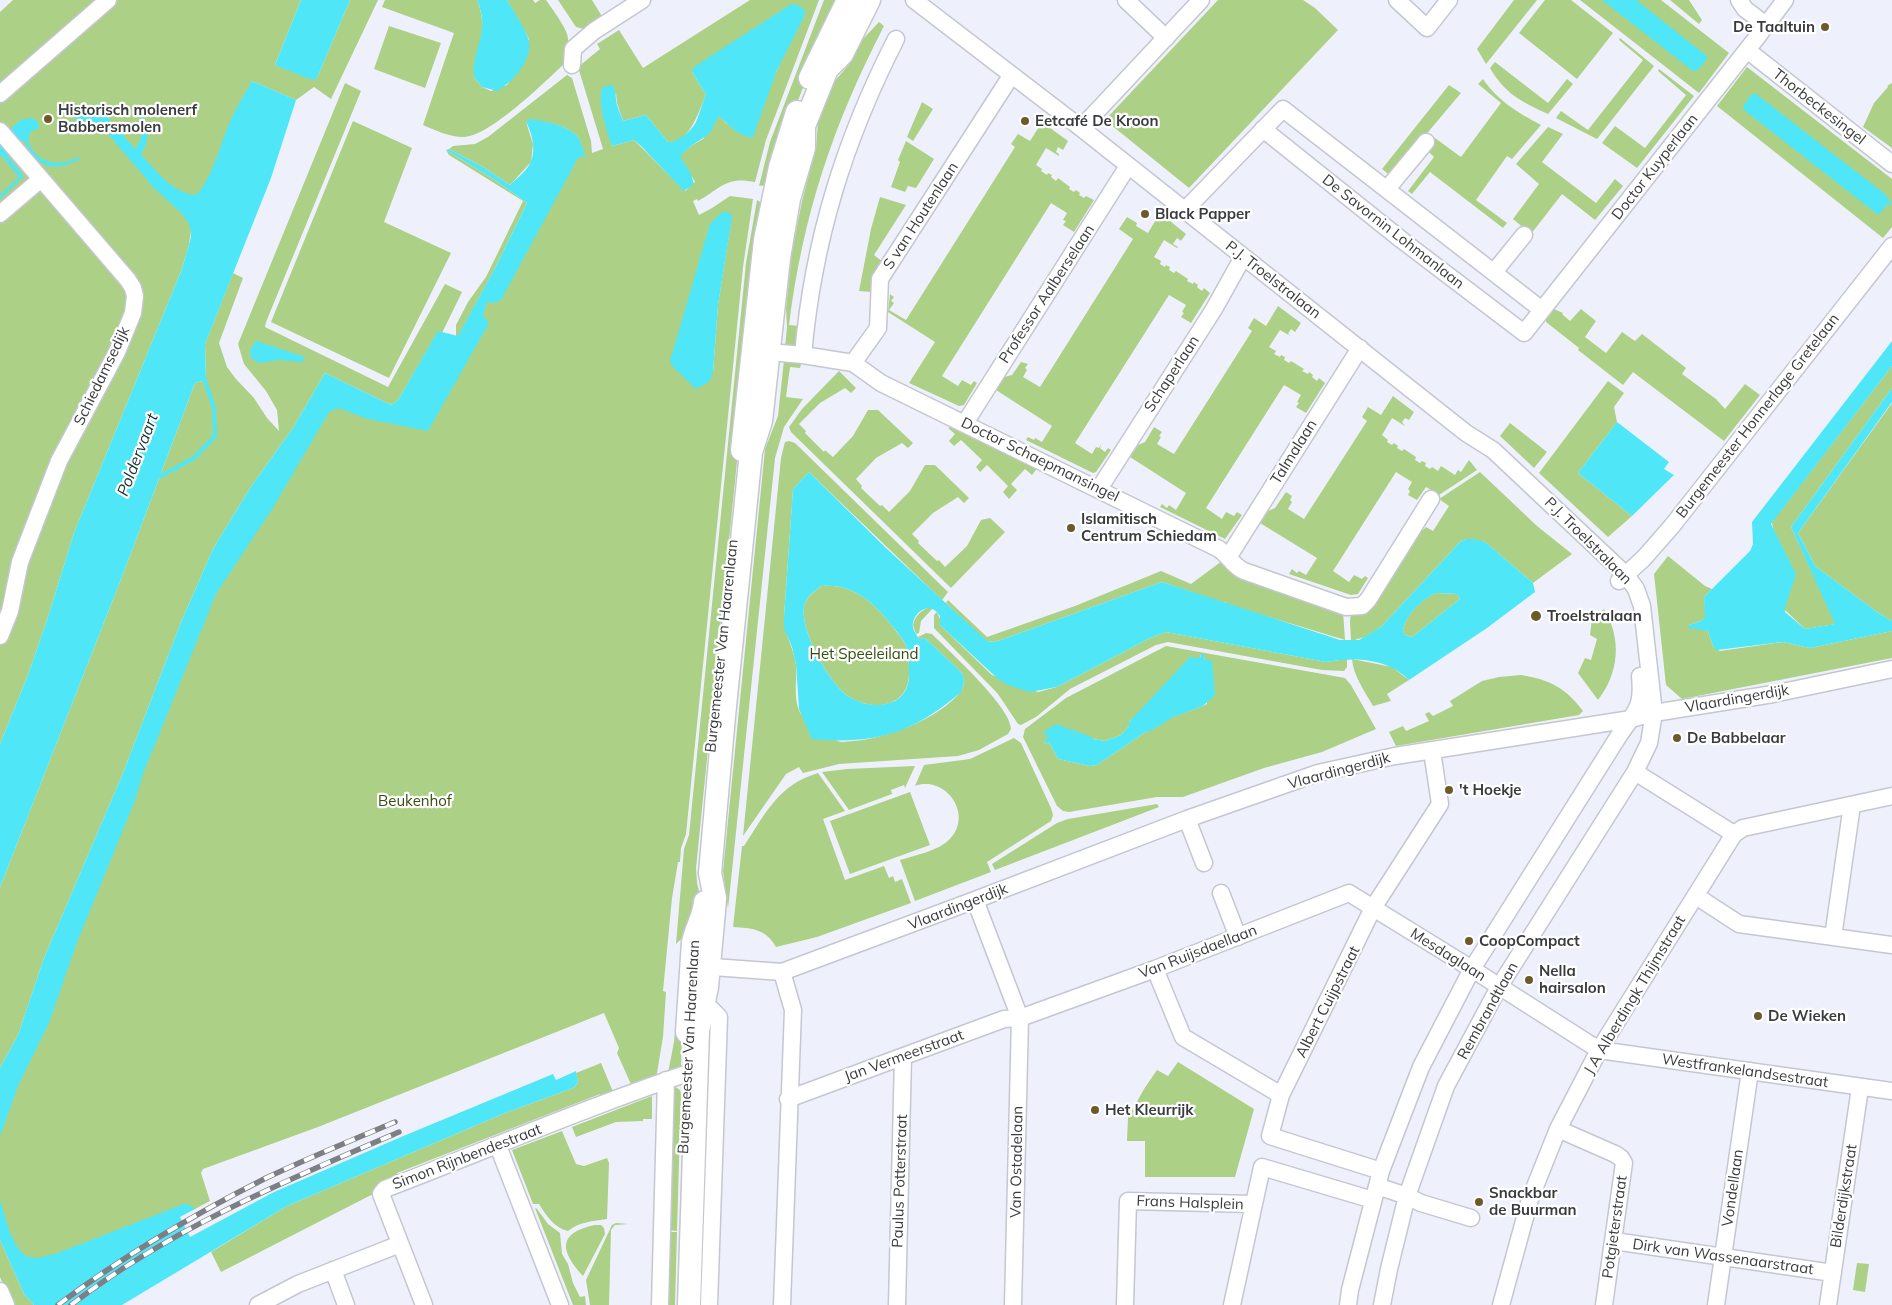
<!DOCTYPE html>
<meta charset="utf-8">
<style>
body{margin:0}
canvas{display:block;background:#eef1fb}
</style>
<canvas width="1892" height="1305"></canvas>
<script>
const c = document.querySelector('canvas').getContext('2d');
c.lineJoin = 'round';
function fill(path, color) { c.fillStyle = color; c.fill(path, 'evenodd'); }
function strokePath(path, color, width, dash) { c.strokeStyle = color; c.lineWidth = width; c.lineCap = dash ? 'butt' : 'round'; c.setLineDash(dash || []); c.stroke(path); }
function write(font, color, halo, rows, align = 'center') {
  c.font = font + ' Mulish,sans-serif'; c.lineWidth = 4.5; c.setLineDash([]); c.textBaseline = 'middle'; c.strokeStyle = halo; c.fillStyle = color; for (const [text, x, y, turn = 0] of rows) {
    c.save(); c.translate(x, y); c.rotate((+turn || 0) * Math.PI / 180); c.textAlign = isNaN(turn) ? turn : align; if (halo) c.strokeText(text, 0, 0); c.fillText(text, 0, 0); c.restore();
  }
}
fill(new Path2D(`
 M13,0H301L275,65L317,78L350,0H378L331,99L314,87L296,100L252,81L191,231L189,244L182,269L74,533L48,617L28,675L0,744V12Z
 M385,0H477C488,25 479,51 474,77L482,87L491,91L507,85L513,77L529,39L507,0H533L535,3L540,0H546C552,9 568,29 568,39C569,47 564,52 565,63C546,81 488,138 463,137C449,137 435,130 423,125L454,33L382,7Z
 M558,0H592L603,18L584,29L576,27Z
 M750,0H819L766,140L755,182C726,176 721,188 698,201L697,199L693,201L699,215L712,208L730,196L753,199L743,267L686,834L681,848L680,862H678L672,898L663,991L666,992L663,1037L656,1079L632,1085L630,1082L617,1053L619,1048L604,1013L318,1127L203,1169L201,1173L210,1201L195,1209L21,1266L0,1208V1122L217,577L329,404L417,419L562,164L584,155C582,150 581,141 577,136C564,124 543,120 526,122L533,144L531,162L510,185L483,167L449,149L453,146L475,144L488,137L567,75L572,78L591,141L592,153L603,149L578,67L600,49L597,44L619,30L643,68ZM805,15L789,43L770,86L727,124L719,115L703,139L691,146L679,156L695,182L685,191L634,140L612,146L604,117L616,93L617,103L623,121L646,115L668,142C690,144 699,110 706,95L692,72ZM732,215L718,305L713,372L707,235L709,229Z
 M824,0H844L810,69L766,185L759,186L770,142Z
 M1218,0H1303L1315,8L1338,30L1189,188L1105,120Z
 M1514,0H1537L1486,64L1477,49Z
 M1545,0H1571L1613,33L1577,79L1519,33Z
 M1580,0H1661L1729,53L1699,93Z
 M1670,0H1689L1702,20L1699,24Z
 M879,22L884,26C833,125 803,214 789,325L799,326L796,347L785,348L787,327L786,308L792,252L802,201L816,148L818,122L834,82L851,62L862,40Z
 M389,26L441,43L425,88L374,69Z
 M1620,38L1654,66L1597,139L1556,118L1561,111L1588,130L1643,60L1619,40Z
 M1495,62L1548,103L1567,79L1573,84L1548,114C1522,102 1505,94 1490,68Z
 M1747,67L1892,179V227L1883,238L1717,106Z
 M1659,69L1694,96L1637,168L1602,143L1615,126L1645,148L1686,95L1658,71Z
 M1483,79C1498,101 1517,112 1541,125L1512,159L1507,156L1476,200L1507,223L1503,228L1430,172L1412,194L1408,191L1434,157L1427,150L1435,138L1461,157L1501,103L1478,84Z
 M345,83L361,91L266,322L265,327L388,387L445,284L462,292L442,333L438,332L398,400L391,405L325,373L293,428L252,485L213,549L181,622L123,773L44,958L18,1035L0,1068V887L123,574L195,383L206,380L205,344L233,273L243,278L219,343L227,367L236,379L254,398L267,418L279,431L277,410L266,391L244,364L238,344Z
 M1892,83V148L1863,127L1874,103L1888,87L1887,86Z
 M1449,85L1461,93L1391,176L1382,169Z
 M922,102L933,109L913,141L907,137Z
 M353,121L412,148L384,222L451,253L389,378L271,322Z
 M1042,122L1068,141L1063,150L1058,147L1056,152L1059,154V156L1046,148L1036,165L1042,169L1041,171L1047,175L1048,173L1052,175L1051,177L1056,181L1058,178L1070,187L1069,189L1074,192L1076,190L1080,193L1079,195L1084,198L1086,196L1094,200L1074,232L1063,225L1066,221L1063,220L1067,213L1051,203L942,376L958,386L962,380L971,385L974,381L977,383L964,405L959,406L909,383L935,342L888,312L890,294L894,297L891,301L894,303L889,310L906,320L1015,147L1011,144L1018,134L1030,141Z
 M1548,127L1563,134L1542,162L1596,203L1615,179L1623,186L1595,220L1562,194L1531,234L1513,219L1539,184L1516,164Z
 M906,141L934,159L916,188L908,186L905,192L891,187L900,162L898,160Z
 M446,150L492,178L527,203L494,270L458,337H456V325L468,302L486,277L523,201L449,155Z
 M880,197L906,205L874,255L883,262L872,279L871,292L859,291L871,229Z
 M757,200L762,203L756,273L696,868L697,883L700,895L690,940L681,939L676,944L684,849L689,835L746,263Z
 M1160,213L1186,234L1181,241L1177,238L1173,244L1178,247L1177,248L1164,240L1154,257L1161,261L1160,264L1165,267L1166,265L1170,267L1169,270L1174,273L1176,271L1188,279L1187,281L1193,284L1194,282L1198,285L1197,287L1202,291L1204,288L1210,293L1191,323L1181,317L1184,313L1182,312L1186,305L1169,295L1075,443L1092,454L1096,447L1099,448L1101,444L1100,448L1105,452L1108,448L1111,450L1096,472L1093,473L1026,440L1028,437L1034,440L1035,438L1042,442L1052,426L996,390L1004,377L1012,375L1021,362L1028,364L1025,368L1027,370L1023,377L1040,387L1133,239L1119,229L1127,217L1137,223L1136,226L1148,233Z
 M1278,306L1301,323L1295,332L1291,329L1288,334L1292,337L1280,330L1269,347L1276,351L1274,354L1280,357L1281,355L1285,357L1284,360L1289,363L1291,361L1304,369L1302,371L1308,374L1309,372L1313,375L1312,377L1317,381L1319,378L1325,383L1306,413L1296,407L1299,403L1297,402L1301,395L1284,385L1206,508L1222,519L1226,512L1234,516L1237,512L1242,515L1225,539L1160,507L1162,504L1167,508L1169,505L1176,510L1186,493L1130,457L1138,445L1145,442L1154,427L1162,432L1159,436L1161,437L1157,444L1174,454L1252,331L1248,328L1254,318L1266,326Z
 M1554,309L1563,313L1562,314L1570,321L1581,309L1596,321L1585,337L1606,353L1622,332L1635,341L1642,334L1686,368L1682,374L1716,399L1725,409L1745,384L1760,395L1724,441L1633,372L1623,385L1578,350L1579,348L1546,322V319Z
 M784,360L798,361L801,365L800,368L790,367L786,397L803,399L784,427L775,458L728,909L723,871L765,449L778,416Z
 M1892,366V388L1791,527L1836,624L1805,629L1785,610L1772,522Z
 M839,371L856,388L851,393L845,388L820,403L799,424L806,431L805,433L824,452L825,450L833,457L853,436L868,410H878L913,443L908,448L902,443L876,458L856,479L862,486L861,488L880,506L882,505L889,512L910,491L925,465H935L969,498L964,503L958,497L933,513L912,534L919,541L918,543L937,561L939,560L945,567L967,546L981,520L990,518L1005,532L951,588L791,432L789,427L802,409Z
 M1608,381L1624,393L1614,407L1617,422L1578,473L1632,516L1608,537L1539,473Z
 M1393,396L1414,412L1409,420L1405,418L1402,422L1405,426L1392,418L1382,435L1388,440L1387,442L1392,445L1394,443L1398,446L1397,448L1402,451L1404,449L1416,457L1415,460L1420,463L1422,461L1426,463L1425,466L1430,469L1432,467L1438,471L1441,466L1455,475L1458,470L1461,472L1469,460L1477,470L1439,495L1426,487L1417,500L1408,495L1410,491L1408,489L1412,482L1396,472L1333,571L1349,582L1354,575L1362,579L1365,576L1368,578L1358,594L1351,595L1289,574L1292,569L1297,573L1299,571L1306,575L1317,558L1260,523L1268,511L1275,508L1286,492L1292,496L1290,500L1292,502L1288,509L1304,519L1367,421L1362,417L1368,407L1381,415Z
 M1892,403V621L1877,612L1815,566L1798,533Z
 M1510,423L1547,452L1534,468L1500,436Z
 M953,426L1038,467L1032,475L1025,469L1011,484L1017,490L1009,499L1003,492L1008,486L987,465L980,472L976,467L982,460L961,440L954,446L949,441L955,434L948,428Z
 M789,441L795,443L948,592L942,600L809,472L793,489L784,617C784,634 794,648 796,665C797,680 793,701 801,714C804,719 811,722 816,726C822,730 830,738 838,741C841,743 848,741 853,741C885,739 941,718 961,691C965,685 964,679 962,673L925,638L919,639L918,637L926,633L932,634C949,651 1011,707 1011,729L1008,734L979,750L958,756L839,764L803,773L799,767L786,774L743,836L781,458L785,442Z
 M1480,472L1537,526L1572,554L1533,583L1485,542L1466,539L1461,541L1381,627L1365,637L1351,641L1350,621L1351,612L1418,527L1423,530L1426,527L1433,531L1449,506L1439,499Z
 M1668,556L1705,586L1712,589L1704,597L1706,617L1701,621L1689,625L1708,631L1713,646L1720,651L1783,642L1810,648L1892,631V658L1682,699L1666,685L1654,574Z
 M1222,561L1343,611L1345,640L1226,604V602L1224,603L1162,582L995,642L987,641L982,638L946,603L948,600L987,637L1075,606L1161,571L1191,584Z
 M821,586C853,583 874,602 893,627C897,633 903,639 906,645C909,652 909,664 909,672C910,707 873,713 848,696C829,683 797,627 805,603C808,596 815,591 821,586Z
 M1437,593L1457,594L1460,599L1412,637L1405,635L1403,631C1404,616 1423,597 1437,593Z
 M930,607L933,608L921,621L919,633L916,634L913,625C915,616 921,610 930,607Z
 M1604,609C1622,639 1619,673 1598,700L1578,673L1585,658L1591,660L1597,639L1590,635L1592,619Z
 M937,612L940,619V625L992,675L1038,692L1057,687L1150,638L1166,632L1326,662L1347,659V667L1344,671L1322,670L1168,642L1156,645L1070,689L1036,717L1021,725L1018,724L998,694L934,628V615Z
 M1166,646L1345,678L1351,685L1376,729L1322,752L1264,768L1183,797H1157L1069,812L1063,811L1057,806L1023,737L1025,729L1066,698ZM1201,654L1204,655L1207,704L1203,706L1172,717L1147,731L1097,765L1090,766L1058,759L1049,742L1045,744L1044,741L1048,739H1093L1105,741L1121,735L1129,726V722L1200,658Z
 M1352,659L1392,667L1409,680L1387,694L1391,701L1373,706C1365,692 1353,675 1352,659Z
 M1521,675C1550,680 1565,687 1583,711L1579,715L1396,746L1389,732L1403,726L1406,731L1429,721L1425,714L1429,712L1433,716L1453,706L1450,701L1482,681L1499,677Z
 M1014,738L1021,743L1051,808L1053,815L1051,821L987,862L991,872L915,901L900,860C916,855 938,851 950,839C974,814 945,775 915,786L924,765L970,759Z
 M915,766L905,788L904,785L891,790L892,794L849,810L822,772L847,769Z
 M818,773L845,811L823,819L845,880L884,866L889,878L893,876L895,882L902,879L911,903L817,937L776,947C766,929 752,928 733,927L742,846H744C766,813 778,785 818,773Z
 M910,792L930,845L850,874L830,821Z
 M1157,804L1159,807L995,870L992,864L1057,823L1068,819Z
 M678,996H683L681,1067L668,1073L674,1042Z
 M1178,1062L1254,1109L1235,1177H1145V1141H1127L1128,1118L1144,1089L1157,1070L1168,1076Z
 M601,1063L614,1094L603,1099L600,1094L397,1173L398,1177L377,1186L374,1189L375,1193L221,1272L211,1252L287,1206L505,1113L573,1088L578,1083L576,1073Z
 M674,1086L680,1090L681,1094L677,1231L666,1230Z
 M652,1096V1119H643V1121L616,1122L576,1137L572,1127Z
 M562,1131L576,1164L584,1166L607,1158L609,1163L607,1219C593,1221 579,1222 568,1231C554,1228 546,1215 539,1204H533L512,1150Z
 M535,1208L537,1209L548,1224L560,1233L562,1254L568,1264L573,1283L580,1297L585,1296L586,1305H573Z
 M616,1223L629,1224L615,1225L611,1230L609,1305H590L586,1280L612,1225Z
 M595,1225H601L604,1228L605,1234L583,1276C560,1251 557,1233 595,1225Z
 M665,1232H677L675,1305H664Z
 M0,1240L24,1294L34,1305H12L0,1277Z
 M1857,1263L1869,1264L1865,1292L1853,1290Z`), '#acd086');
fill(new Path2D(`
 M301,0H350L317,78L312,80L275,65Z
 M477,0H507C514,12 523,25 528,38C535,58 512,83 497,91L482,87L474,77C472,47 491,33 477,0Z
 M1602,0H1636L1707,56V59L1698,70L1693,71Z
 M795,4L804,9L805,15L777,70L753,137C740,138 727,123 719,116L709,134L691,146L680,156L691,174L694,184L684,191L683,190L641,146L634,140L612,146C607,132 596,100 603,87L612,85C617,91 615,97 617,105C619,110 621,116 623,121L646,115L668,142C678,143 692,130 696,122C700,113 702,103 706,95L692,72L694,67L790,5Z
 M252,81L296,100L271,178L205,344L206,380L195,383L123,574L0,887V744L28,675L48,617L74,533L182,269L191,237V231L188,222L182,214L153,187L104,129L87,120L76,123L75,117L97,109L99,103L102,105L101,108L104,113L135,149C143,139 143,128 140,116L142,115C147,123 149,135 146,144C144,149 142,151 142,156C158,172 172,193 196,195C213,179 222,137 233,115C239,103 246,92 252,81Z
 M1752,94H1756L1885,194L1891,203L1889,206L1887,204L1880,214H1877L1744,110L1743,106Z
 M32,118L36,120L39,124L38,129C13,132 40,179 78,157L80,159C52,173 39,168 24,141L20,140L6,154L22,174L23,177L0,199V195L19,177L2,156H0V138L21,120Z
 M530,119C545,121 567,125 578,137C581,141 583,150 585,156L578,158L501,300L495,303L487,302L483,315L489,323L428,431L368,419L338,408L329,412L274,506L216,594L143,774L134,803L76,945L49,1023L18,1086L0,1136V1068L18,1035L44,958L123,773L181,622L213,549L252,485L293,428L325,373L391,405L398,400L438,331L458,336L494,270L527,203L492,178L446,150L449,149L483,167L510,185C517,178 528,170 531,161C536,149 532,133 526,122Z
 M727,212L732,215V217L718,305L713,372L709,382L696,389L672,366L670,361L710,224L721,213Z
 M256,341L305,357L302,362L278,360L259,363L251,358L250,350Z
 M1892,341V366L1771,524L1796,574L1785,608V612L1805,629L1835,624L1791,527L1892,388V402L1798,533L1815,566L1877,612L1892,621V631L1810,648L1783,642L1717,650L1713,646L1708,631L1689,628V625L1701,621L1705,617L1704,597L1750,551L1753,544L1752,522Z
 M1617,422L1669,462L1664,469L1674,475L1632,516L1578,473Z
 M809,472L885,547L987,641L995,642L1162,582L1340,640H1359L1381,627L1461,541L1466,539H1474L1485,542L1533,583L1535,592L1487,628L1409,680C1387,658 1355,657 1326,662L1166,632L1150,638L1057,687L1030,692L1008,685L998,679L940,625V616C929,598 911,615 913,627C914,632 917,635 919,639L925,638L962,673C965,680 964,685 961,692C914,733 874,745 812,739L799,709L796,664L792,647L784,628V617L793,489ZM821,586C853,583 874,602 893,627C897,632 903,639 906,645C909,653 909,667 909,676C908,709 870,711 848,696C829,683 797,627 805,603C808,595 815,591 821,586ZM1437,593L1457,594L1460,599L1412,637L1405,635L1403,631C1404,616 1424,597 1437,593Z
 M1201,654H1204V659L1212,661L1215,695L1203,706L1173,717L1149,732L1147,731L1097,765L1090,766L1058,759L1049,742L1045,744L1044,741L1048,738L1044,732L1056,724L1092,737L1093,739L1105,741L1121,735L1129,726V722L1190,657L1200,658Z
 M576,1071L578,1083L573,1088L505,1113L287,1206L122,1305H34L24,1294L0,1240V1200L9,1230L16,1245L22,1253L28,1257L37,1258L55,1254L184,1204H188L195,1209L180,1217L190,1237L274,1192L401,1137L553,1074L556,1080Z`), '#4fe7f8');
strokePath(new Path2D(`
 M158,475L161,476L194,458L215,436L214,408L203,375`), '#4fe7f8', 4);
const street = new Path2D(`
 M914,0L1081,128L1466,433L1493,450L1626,575L1636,589L1642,606L1654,713L1649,743L1635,772L1499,987L1446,1086L1407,1196L1389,1269L1382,1305
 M1126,0L1166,38
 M1397,0L1427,28L1449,0
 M1739,0L1745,9L1766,25
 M1747,50L1892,164
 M572,65L573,49L594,31L642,0
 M0,94L108,0
 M1081,128L1201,0
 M1263,129L1403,241L1524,333L1758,36L1785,0
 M0,131L128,280L133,288L135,296L133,313L117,352L59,461L20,562L10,611L0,636
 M1387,189L1426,142
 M1185,210L1283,109L1542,310
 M0,214L41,179
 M1494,272L1524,235
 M758,351L803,355L853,363L881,383L1219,549C1229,556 1233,566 1244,571L1346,607L1362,606L1368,600L1431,499
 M803,355C813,241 844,141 896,39
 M853,363L878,328L880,279L1011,76
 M965,423L1128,166
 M1099,489L1214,309L1243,257
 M1229,556L1360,348
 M1619,581L1644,558L1672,526L1892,246
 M1635,772L1734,834L1743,828L1892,796
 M1187,819L1204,863
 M1221,893L1238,937
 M1696,896L1739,924L1892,945
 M975,900L1020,1018L1013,1305
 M1833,937L1852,805
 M699,966L782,972L975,900L1187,819L1318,773L1395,756L1631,719L1654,713L1773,694L1892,669
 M1155,969L1183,1037L1281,1095
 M782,972L793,1010L782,1305
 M704,1002L719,1017L709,1305
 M788,1099L1004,1019L1020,1018L1155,969L1349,893L1472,969L1599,1050L1892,1091
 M1558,1129L1615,1154L1621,1158L1624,1163L1604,1305
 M498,1146L560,1305
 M1381,1171L1270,1136L1281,1095L1373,908L1440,804L1432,751
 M1377,1186L1407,1196L1421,1203L1471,1218
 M1614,1241L1833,1273
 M333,1270L346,1305
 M0,1291L6,1305
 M258,1305L298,1284L400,1244
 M424,1305L381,1194L385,1189C489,1149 592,1105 697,1070
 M660,1305L666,1080
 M897,1305L903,1057
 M1125,1305L1128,1201L1252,1204
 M1232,1305L1262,1167L1373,1200
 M1348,1305L1350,1290L1381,1171L1421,1067L1472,969L1620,734C1637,710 1643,706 1640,676
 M1501,1305L1530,1199L1558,1129L1599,1050L1734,834
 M1716,1305L1750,1071
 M1828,1305L1860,1088`);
const secondary = new Path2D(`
 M810,78L848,0
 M742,450L765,240L780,167L797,112
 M687,1032L693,942C696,928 704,916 705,902
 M689,1305L698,1031L707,987L714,911L715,898L710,873L724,716L751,452L761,421L779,258L789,199L804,148V126L827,69L842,54L869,0`);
strokePath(street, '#c4c7d1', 19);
strokePath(secondary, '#c4c7d1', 25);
strokePath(street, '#fff', 16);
strokePath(secondary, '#fff', 22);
const rail = new Path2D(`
 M58,1305C123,1256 193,1215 266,1178C308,1158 352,1140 395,1122
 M71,1305C170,1229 285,1181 399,1132`);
strokePath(rail, '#7d7f85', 5.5);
strokePath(rail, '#fff', 4, [11]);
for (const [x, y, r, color] of [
 [1825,27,5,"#6d5a29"],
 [48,119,5,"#6d5a29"],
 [1025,121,5,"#6d5a29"],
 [1145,214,5,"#6d5a29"],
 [1071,528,5,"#6d5a29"],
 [1536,616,6,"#6d5a29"],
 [1677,738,5,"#6d5a29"],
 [1449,790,5,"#6d5a29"],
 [1469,941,5,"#6d5a29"],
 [1529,980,5,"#6d5a29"],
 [1758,1016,5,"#6d5a29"],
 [1095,1110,5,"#6d5a29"],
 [1479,1202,5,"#6d5a29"]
]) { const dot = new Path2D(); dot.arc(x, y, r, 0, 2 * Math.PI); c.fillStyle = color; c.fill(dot); strokePath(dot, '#fff', 2); }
write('bold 15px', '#3a3b3f', '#fff', [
 ["De Taaltuin",1815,27,"right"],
 ["Historisch molenerf",58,110],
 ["Babbersmolen",58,127],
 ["Eetcafé De Kroon",1035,121],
 ["Black Papper",1155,214],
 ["Islamitisch",1081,519],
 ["Centrum Schiedam",1081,536],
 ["Troelstralaan",1547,616],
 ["De Babbelaar",1687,738],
 ["'t Hoekje",1459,790],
 ["CoopCompact",1479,941],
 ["Nella",1539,971],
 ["hairsalon",1539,988],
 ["De Wieken",1768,1016],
 ["Het Kleurrijk",1105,1110],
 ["Snackbar",1489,1193],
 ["de Buurman",1489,1210]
], 'left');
write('15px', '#3a3b3f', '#fff', [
 ["Thorbeckesingel",1819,107,38],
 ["Doctor Kuyperlaan",1655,167,-52],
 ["S van Houtenlaan",921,216,-57],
 ["De Savornin Lohmanlaan",1393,232,38],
 ["P.J. Troelstralaan",1273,280,38],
 ["Professor Aalberselaan",1047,294,-57],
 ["Schaperlaan",1172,374,-57],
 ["Schiedamsedijk",102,376,-64],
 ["Burgemeester Honnerlage Gretelaan",1758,416,-52],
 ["Talmalaan",1294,452,-58],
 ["Doctor Schaepmansingel",1040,460,26],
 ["P.J. Troelstralaan",1588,541,45],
 ["Burgemeester Van Haarenlaan",722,646,-84],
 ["Vlaardingerdijk",1737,699,-10],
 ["Vlaardingerdijk",1339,771,-15],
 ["Vlaardingerdijk",958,907,-21],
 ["Van Ruijsdaellaan",1198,952,-21],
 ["Mesdaglaan",1448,955,32],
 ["J A Alberdingk Thijmstraat",1635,995,-59],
 ["Albert Cuijpstraat",1328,1002,-63],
 ["Rembrandtlaan",1488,1011,-61],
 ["Burgemeester Van Haarenlaan",689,1047,-87],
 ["Jan Vermeerstraat",904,1056,-20],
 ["Westfrankelandsestraat",1745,1071,8],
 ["Simon Rijnbendestraat",467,1157,-21],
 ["Van Ostadelaan",1017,1162,-89],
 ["Paulus Potterstraat",900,1181,-88],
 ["Vondellaan",1733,1188,-82],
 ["Bilderdijkstraat",1844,1196,-81],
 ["Frans Halsplein",1190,1203,2],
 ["Potgieterstraat",1615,1227,-82],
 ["Dirk van Wassenaarstraat",1723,1257,8]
]);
write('15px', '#344e0d', '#fff', [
 ["Het Speeleiland",864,654],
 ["Beukenhof",415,801]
]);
write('italic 16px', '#173033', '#fff', [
 ["Poldervaart",138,455,-69]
]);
</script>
